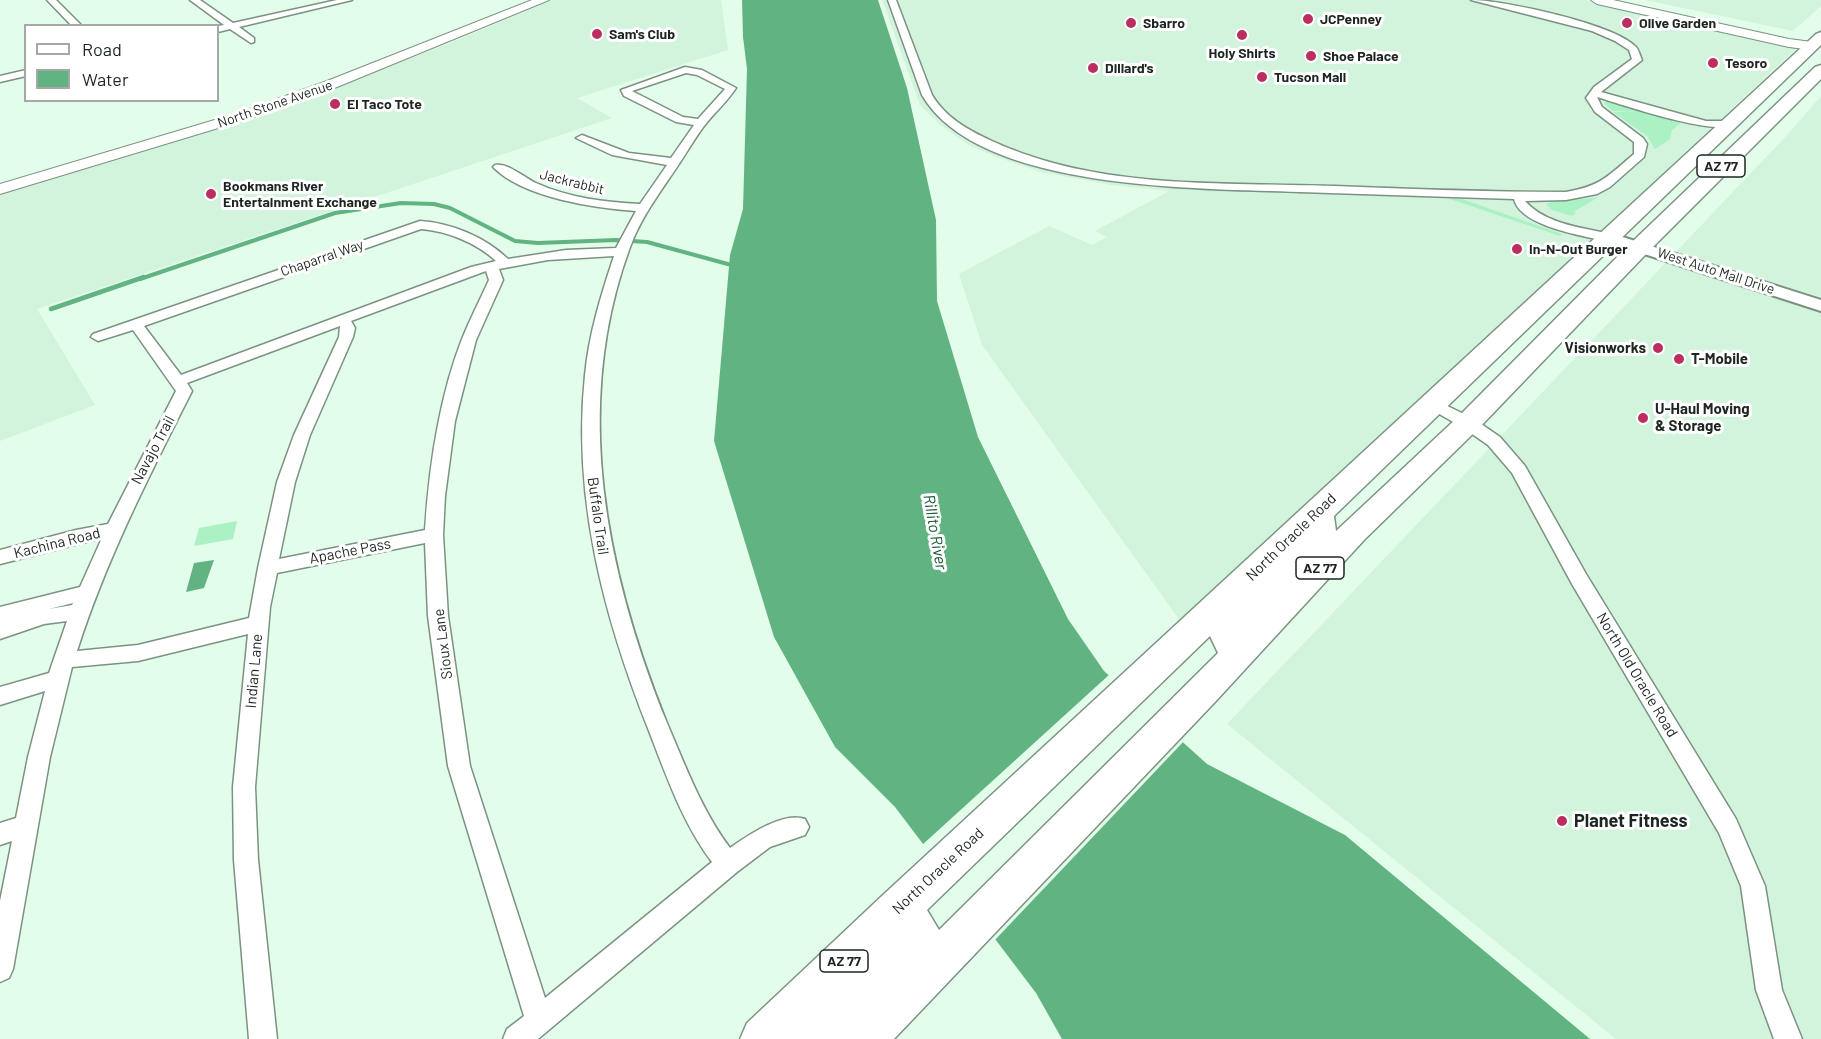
<!DOCTYPE html>
<style>
body{margin:0}
#map{position:relative;width:1821px;height:1039px;overflow:hidden;background:#e3fdeb;font-family:Barlow,sans-serif}
canvas{display:block}
.legend{position:absolute;left:24px;top:24px;width:195px;height:78px;box-sizing:border-box;background:#fff;border:2px solid #a5a8a6;margin:0;padding:8px 10px;list-style:none;font-size:18px;color:#1d2620}
.legend li{display:flex;align-items:center;gap:12px;height:30px}
.legend b{width:30px;border:2px solid #a5a8a6}
</style>
<div id="map">
<canvas width="1821" height="1039"></canvas>
<ul class="legend">
<li><b style="height:8px;background:#fff"></b>Road</li>
<li><b style="height:16px;background:#61b481"></b>Water</li>
</ul>
</div>
<script>
const c = document.querySelector('canvas').getContext('2d');
c.lineJoin = 'round';
function fill(path, color) { c.fillStyle = color; c.fill(path, 'evenodd'); }
function strokePath(path, color, width, dash) { c.strokeStyle = color; c.lineWidth = width; c.lineCap = dash ? 'butt' : 'round'; c.setLineDash(dash || []); c.stroke(path); }
function write(font, color, halo, rows, align = 'center') {
  c.font = font + ' Barlow,sans-serif'; c.lineWidth = 6; c.setLineDash([]); c.textBaseline = 'middle'; c.strokeStyle = halo; c.fillStyle = color; for (const [text, x, y, turn = 0] of rows) {
    c.save(); c.translate(x, y); c.rotate((+turn || 0) * Math.PI / 180); c.textAlign = isNaN(turn) ? turn : align; if (halo) c.strokeText(text, 0, 0); c.fillText(text, 0, 0); c.restore();
  }
}
fill(new Path2D(`
 M552,0H721L728,50L577,98L612,118L37,309L95,405L0,441V194L188,137L286,105L450,43Z
 M882,0H1584L1797,48L1181,622L982,345L959,274L1049,226L1092,245L1107,237L1095,231L1169,191L1111,185L1041,172L996,157L969,145L939,124L920,105Z
 M1645,0H1821V6L1793,31Z
 M1821,96V1039H1616L1227,724L1788,134Z`), '#d2f3dc');
fill(new Path2D(`
 M1610,101L1689,122L1687,124L1654,115L1681,123L1672,130L1670,139L1655,149L1647,136L1613,112L1639,111H1612L1604,103Z
 M1599,197L1573,212L1576,213L1572,216L1552,210L1546,204C1554,199 1586,200 1599,197Z
 M1450,199H1462L1562,234L1560,236Z
 M237,521L233,539L194,546L199,528Z`), '#aaf1c3');
fill(new Path2D(`
 M742,0H878L907,88L936,220L937,301L978,437L1068,619L1104,671L1207,764L1345,835L1590,1039H1062L1036,993L895,807L835,747L774,637L714,441L730,255L743,209L747,69L743,37Z
 M214,560L204,588L186,592L194,563Z`), '#61b481');
fill(new Path2D(`
 M1110,674L1185,740L993,942L921,846Z`), '#e3fdeb');
strokePath(new Path2D(`
 M140,279L335,213L401,203L434,204L450,208L515,241L538,243L616,240L647,242L735,266`), '#61b481', 4);
strokePath(new Path2D(`
 M51,309L144,277`), '#61b481', 4.5);
const minor = new Path2D(`
 M47,0H56L82,26H72Z
 M190,0H200L233,23L337,0H352L239,27L254,38V42L251,43L230,29L218,32V26L224,25Z
 M888,0H896L932,95C946,118 968,130 992,141C1098,190 1221,182 1335,186C1412,189 1489,192 1566,192C1601,186 1608,176 1634,154V142L1595,112L1586,98L1594,87L1632,59L1629,50L1615,41L1592,31L1471,0C1503,0 1615,24 1636,47C1639,50 1640,56 1642,60L1601,92L1706,121H1728L1733,124C1717,137 1620,104 1597,97L1602,107L1643,138L1647,144L1644,157L1610,187L1597,194L1566,200L1525,201C1546,225 1585,228 1615,235L1616,238L1610,242C1586,236 1520,227 1514,199C1442,197 1371,194 1300,192C1201,188 978,192 922,95Z
 M685,67L702,70L736,88C727,102 714,113 704,126C695,138 687,152 679,164C661,191 640,218 629,250C572,407 606,572 667,723C685,765 702,811 730,848C748,835 784,811 805,819L809,827L805,835L770,847L737,872L538,1039H503L507,1029L524,1016L448,766L428,616L425,543L277,573L270,607L255,787L258,860L277,1039H249L234,860L233,787L248,634L138,661L72,667L50,757L13,969L9,978L0,982V901L12,841L0,845V823L16,818L28,757L45,691L0,705V687L49,673L67,621L44,624L0,639V623L21,617L0,623V607L80,587L102,538L0,564V550L76,530L108,524L176,391L133,330L98,341L91,337L93,334L420,221C451,223 485,237 508,259L566,250L616,248L636,211C595,208 523,198 493,167L495,165C507,162 525,178 536,183C569,198 605,202 640,204L667,165L612,155L576,138L582,135L629,153L671,158L694,125L676,122L624,96L621,90ZM686,73L697,75L725,89L698,119L683,117L632,91ZM421,229C447,231 477,243 496,261L471,267L181,375L144,326ZM614,256C601,295 589,334 585,375C572,498 604,618 649,731C666,775 683,824 712,862L545,998L470,766L448,616L443,535L445,496L455,421L476,340L503,280L499,269L548,260ZM486,271L489,280C480,300 470,319 462,339C439,398 429,468 425,530L279,559L295,482L310,435L353,337L355,328L351,321ZM340,326L339,337L294,435L277,482L258,568L249,618L138,645L77,651C106,560 149,476 192,391L187,383ZM73,603L72,605L49,609Z
 M26,70V76L0,82V76Z
 M1433,399L1474,419L1500,437L1525,466L1586,574L1736,819L1765,886L1782,990L1802,1039H1774L1756,990L1741,886L1719,833L1572,584L1512,473L1488,445L1462,427L1427,407L1425,404Z`);
const tertiary = new Path2D(`
 M1610,233L1821,300V311L1604,241L1602,238L1604,235Z`);
const secondary = new Path2D(`
 M532,0H549L337,87L248,119L0,194V184L238,113L327,81Z
 M1591,0H1613L1789,39L1812,42L1819,46L1812,50L1789,47L1597,4Z`);
const trunk = new Path2D(`
 M1821,32V45L1334,516L1336,531L1458,417L1632,242L1815,67L1821,65V79L1648,252L1478,429L1365,539L1215,702L894,1039H740L747,1023L884,894L1816,34ZM1210,636L1218,653L939,930L927,910Z`);
strokePath(minor, '#7b9282', 3);
strokePath(tertiary, '#7b9282', 4);
strokePath(secondary, '#7b9282', 2);
strokePath(trunk, '#7b9282', 3);
fill(minor, '#fff');
fill(tertiary, '#fff');
fill(secondary, '#fff');
fill(trunk, '#fff');
for (const [x, y, r, color] of [
 [1308,19,6,"#bc2e5f"],
 [1131,23,6,"#bc2e5f"],
 [1627,23,6,"#bc2e5f"],
 [597,34,6,"#bc2e5f"],
 [1242,35,6,"#bc2e5f"],
 [1311,56,6,"#bc2e5f"],
 [1713,63,6,"#bc2e5f"],
 [1093,68,6,"#bc2e5f"],
 [1262,77,6,"#bc2e5f"],
 [335,104,6,"#bc2e5f"],
 [211,194,6,"#bc2e5f"],
 [1517,249,6,"#bc2e5f"],
 [1658,348,6,"#bc2e5f"],
 [1679,359,6,"#bc2e5f"],
 [1643,418,6,"#bc2e5f"],
 [1562,821,6,"#bc2e5f"]
]) { const dot = new Path2D(); dot.arc(x, y, r, 0, 2 * Math.PI); c.fillStyle = color; c.fill(dot); strokePath(dot, '#fff', 2); }
write('bold 14px', '#1d2620', '#fff', [
 ["JCPenney",1320,19],
 ["Sbarro",1143,23],
 ["Olive Garden",1639,23],
 ["Sam's Club",609,34],
 ["Holy Shirts",1242,53,"center"],
 ["Shoe Palace",1323,56],
 ["Tesoro",1725,63],
 ["Dillard's",1105,68],
 ["Tucson Mall",1274,77],
 ["El Taco Tote",347,104],
 ["Bookmans River",223,186],
 ["Entertainment Exchange",223,202],
 ["In-N-Out Burger",1529,249]
], 'left');
write('14px', '#1d2620', '#fff', [
 ["North Stone Avenue",275,104,-19],
 ["Jackrabbit",572,182,14],
 ["Chaparral Way",322,258,-19],
 ["West Auto Mall Drive",1716,271,18]
]);
for (const [x, y, w] of [
 [1721,166,48],
 [1320,568,48],
 [844,961,48]
]) { const box = new Path2D(); box.roundRect(x - w / 2, y - 11, w, 22, 4.5); c.fillStyle = '#fff'; c.fill(box); strokePath(box, '#1d2620', 1.5); }
write('bold 14px', '#1d2620', null, [
 ["AZ 77",1721,166],
 ["AZ 77",1320,568],
 ["AZ 77",844,961]
]);
write('bold 15px', '#1d2620', '#fff', [
 ["Visionworks",1646,348,"right"],
 ["T-Mobile",1691,359],
 ["U-Haul Moving",1655,409],
 ["& Storage",1655,426]
], 'left');
write('15px', '#1d2620', '#fff', [
 ["Navajo Trail",153,450,-62],
 ["Buffalo Trail",598,516,82],
 ["North Oracle Road",1291,537,-44],
 ["Kachina Road",57,543,-14],
 ["Apache Pass",350,551,-11],
 ["Sioux Lane",443,644,-97],
 ["Indian Lane",254,671,-85],
 ["North Old Oracle Road",1637,675,59],
 ["North Oracle Road",938,871,-43]
]);
write('italic 16px', '#185634', '#fff', [
 ["Rillito River",935,532,80]
]);
write('bold 18px', '#1d2620', '#fff', [
 ["Planet Fitness",1574,821]
], 'left');
</script>
